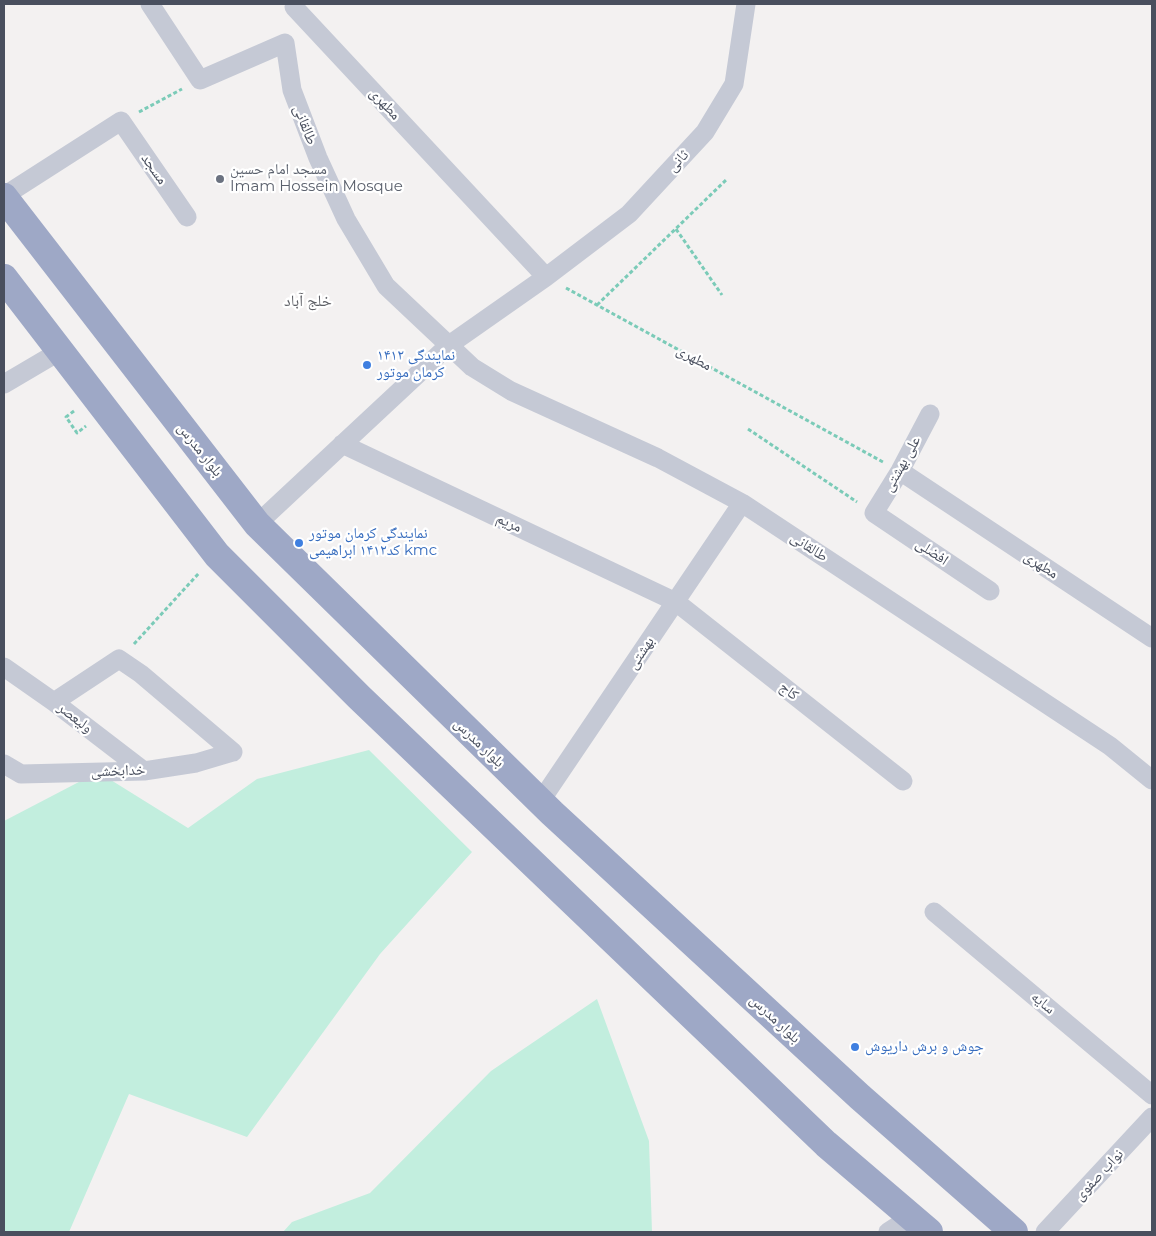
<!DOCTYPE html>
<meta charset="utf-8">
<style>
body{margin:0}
#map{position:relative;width:1156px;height:1236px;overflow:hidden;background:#f3f1f1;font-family:Montserrat,sans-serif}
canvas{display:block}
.frame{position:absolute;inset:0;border:5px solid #494f5e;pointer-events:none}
</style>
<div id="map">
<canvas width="1156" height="1236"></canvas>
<div class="frame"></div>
</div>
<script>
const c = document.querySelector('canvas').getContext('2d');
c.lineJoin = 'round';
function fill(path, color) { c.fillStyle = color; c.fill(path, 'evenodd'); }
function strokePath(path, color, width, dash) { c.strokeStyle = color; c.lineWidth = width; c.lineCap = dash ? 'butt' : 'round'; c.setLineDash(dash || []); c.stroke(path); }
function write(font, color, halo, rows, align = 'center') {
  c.font = font + ' Montserrat,"Noto Naskh Arabic",sans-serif'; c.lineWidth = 4.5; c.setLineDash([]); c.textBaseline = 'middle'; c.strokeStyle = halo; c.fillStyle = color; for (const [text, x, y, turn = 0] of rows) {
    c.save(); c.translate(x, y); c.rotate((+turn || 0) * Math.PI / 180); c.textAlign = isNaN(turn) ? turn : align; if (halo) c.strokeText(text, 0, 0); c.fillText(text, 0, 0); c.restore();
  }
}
fill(new Path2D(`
 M369,750L472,852L380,954L247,1137L129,1094L69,1232H4V821L98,772L188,828L257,779Z
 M597,999L649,1141L652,1232H283L292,1222L370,1193L491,1071Z`), '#c2eede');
strokePath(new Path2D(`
 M139,112L182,89
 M676,229L722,295
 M566,288L883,462
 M597,305L726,180
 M74,411L66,417L77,433L86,426
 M748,429L857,502
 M134,644L199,573`), '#7bcbb8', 3, [4, 2.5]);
strokePath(new Path2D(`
 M150,4L200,80L285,43L292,90L318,158L346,219L386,286L472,367L511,391L658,458L742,503L1110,746L1152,780
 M294,7L546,277
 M4,196L121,121L187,217
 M4,384L60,351
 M930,414L900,471L874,513L990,591
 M342,444L676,602L903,781
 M900,471L1152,638
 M257,524L449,345L546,277L629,214L705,132L734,84L746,4
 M4,667L54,702L144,771
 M54,702L119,659L141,674L233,752
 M4,764L21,774L144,771L196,763L233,752
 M540,802L742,503
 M934,912L1152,1095
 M888,1232L911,1217
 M1045,1232L1152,1117`), '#c5c9d5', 19);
strokePath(new Path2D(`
 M4,197L257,524L552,813L860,1097L1014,1232
 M4,278L217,555L359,697L826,1144L929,1232`), '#9ea8c6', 28);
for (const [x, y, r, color] of [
 [220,179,5,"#6b7280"],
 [367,365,5,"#3f7fe0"],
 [299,543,5,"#3f7fe0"],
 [855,1047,5,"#3f7fe0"]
]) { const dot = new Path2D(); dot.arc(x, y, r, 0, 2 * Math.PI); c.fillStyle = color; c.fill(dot); strokePath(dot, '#fff', 2); }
write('15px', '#494f5e', '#fff', [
 ["مطهری",385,104,47],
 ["طالقانی",305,125,69],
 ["ثانی",678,161,-47],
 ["مسجد",154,169,55],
 ["مطهری",694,358,29],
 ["بلوار مدرس",200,450,52],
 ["علی بهشتی",902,464,-61],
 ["مریم",509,523,25],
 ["طالقانی",809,547,33],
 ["افضلی",932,552,34],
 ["مطهری",1041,565,33],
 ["بهشتی",641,653,-56],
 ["کاج",789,691,38],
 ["ولیعصر",75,718,38],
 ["بلوار مدرس",479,743,44],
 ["خدابخشی",118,771,-2],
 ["سایه",1043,1003,40],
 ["بلوار مدرس",775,1019,43],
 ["نواب صفوی",1099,1175,-47]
]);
write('15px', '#5b616d', '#fff', [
 ["مسجد امام حسین",230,170],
 ["Imam Hossein Mosque",230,187]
], 'left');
write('15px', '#366cbe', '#fff', [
 ["نمایندگی ۱۴۱۲",377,356],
 ["کرمان موتور",377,373],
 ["نمایندگی کرمان موتور",309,534],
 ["کد۱۴۱۲ ابراهیمی kmc",309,551],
 ["جوش و برش داریوش",865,1047]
], 'left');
write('16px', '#5d5f65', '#fff', [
 ["خلج آباد",308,301]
]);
</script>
